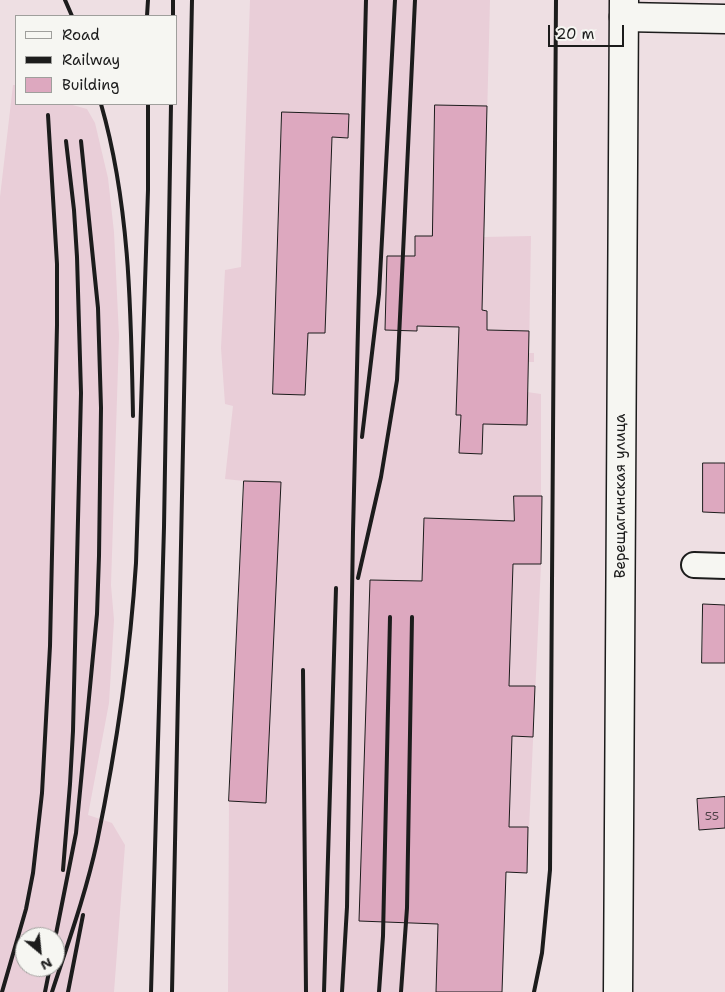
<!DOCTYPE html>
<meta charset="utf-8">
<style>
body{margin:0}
#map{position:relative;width:725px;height:992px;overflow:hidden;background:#eedfe3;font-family:"Shantell Sans",sans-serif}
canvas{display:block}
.legend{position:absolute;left:15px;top:15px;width:162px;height:90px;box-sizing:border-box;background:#f6f6f2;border:1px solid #9f9f9c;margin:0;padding:6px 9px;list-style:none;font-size:15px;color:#1c1c1c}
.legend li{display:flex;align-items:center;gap:10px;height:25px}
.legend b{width:25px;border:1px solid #9f9f9c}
.north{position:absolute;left:15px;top:927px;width:50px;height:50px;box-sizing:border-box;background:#f6f6f2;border:1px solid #9f9f9c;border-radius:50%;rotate:152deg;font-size:14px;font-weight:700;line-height:20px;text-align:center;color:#1c1c1c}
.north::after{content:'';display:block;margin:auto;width:18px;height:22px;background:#1c1c1c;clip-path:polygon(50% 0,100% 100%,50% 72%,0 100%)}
.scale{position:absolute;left:548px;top:25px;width:76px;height:22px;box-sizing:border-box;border:2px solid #1c1c1c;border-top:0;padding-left:6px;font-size:15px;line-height:18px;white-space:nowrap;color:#1c1c1c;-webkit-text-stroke:4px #f6f6f2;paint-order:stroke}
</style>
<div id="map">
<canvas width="725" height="992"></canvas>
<ul class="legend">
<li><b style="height:6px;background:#f6f6f2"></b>Road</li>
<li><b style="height:6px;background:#1c1c1c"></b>Railway</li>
<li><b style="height:14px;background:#dda8bf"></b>Building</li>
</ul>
<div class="north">N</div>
<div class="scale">20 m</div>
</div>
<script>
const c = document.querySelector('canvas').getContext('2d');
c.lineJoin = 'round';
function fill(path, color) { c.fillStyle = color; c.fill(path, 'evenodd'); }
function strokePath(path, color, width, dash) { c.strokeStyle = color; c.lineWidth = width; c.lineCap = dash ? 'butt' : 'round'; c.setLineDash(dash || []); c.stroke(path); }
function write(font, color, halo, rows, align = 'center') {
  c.font = font + ' "Shantell Sans",sans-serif'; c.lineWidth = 4; c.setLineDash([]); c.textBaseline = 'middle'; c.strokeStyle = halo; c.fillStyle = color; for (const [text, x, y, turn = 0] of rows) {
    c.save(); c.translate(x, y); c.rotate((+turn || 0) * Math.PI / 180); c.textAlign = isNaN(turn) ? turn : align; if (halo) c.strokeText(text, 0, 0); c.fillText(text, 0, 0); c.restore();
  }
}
fill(new Path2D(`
 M250,0H490L484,237L531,236L529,353H534V362H528L527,392L541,394V564L527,873L506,872L502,992H228L229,801L244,481L225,479L233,406L225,404L221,348L225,270L241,267Z
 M13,85H16V104H69L87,109L95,123L108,178L114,232L119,336L111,585L114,620L109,703L88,815L112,823L125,845L114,992H0V197ZM25,937H55V967H25Z`), '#e9ced8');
const building = new Path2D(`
 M435,105L487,106L482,310L487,311V330L529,331L527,425L483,424L482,454L459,453L461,415H456L459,327L417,326V331L385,330L387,256H415V236H432Z
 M282,112L349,114L348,138L332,137L325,333H308L305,395L273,394Z
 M703,463H725V513L703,512Z
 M244,481L281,482L266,803L229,801Z
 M514,496H542L541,564H513L509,686H535L533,737L512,736L509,827H528L527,873L506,872L502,992H436L438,924L359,921L370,580L422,581L424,518L514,521Z
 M703,604L725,605V663H702Z
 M725,797V828L699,830L697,799Z`);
fill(building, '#dda8bf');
strokePath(building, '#1c1c1c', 1);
const minor = new Path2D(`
 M694,565L725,566`);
const tertiary = new Path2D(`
 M624,17L725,19`);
const secondary = new Path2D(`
 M618,992L624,0`);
strokePath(minor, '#1c1c1c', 28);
strokePath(tertiary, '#1c1c1c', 31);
strokePath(secondary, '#1c1c1c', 31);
strokePath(minor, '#f6f6f2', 24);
strokePath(tertiary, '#f6f6f2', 28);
strokePath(secondary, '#f6f6f2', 28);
strokePath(new Path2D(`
 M65,0L72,16
 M147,16L148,0
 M173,16V0
 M101,104C130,205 131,312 133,416
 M362,437L379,294L395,0
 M358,578L381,477L397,380L415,0
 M303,670L306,992
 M63,870L70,784L73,731L81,393L77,257L74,210L66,141
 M55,939L76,833L97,614L99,556L101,408L98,308L81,141
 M2,992L26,909L33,873L42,793L50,646L57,325V264L48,115
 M45,992L50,967
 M52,992C68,943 86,893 97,842C116,750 130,657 136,563L148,190V104
 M68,992L83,915
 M151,992L164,527L171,104
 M172,992L192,0
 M324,992L336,588
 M342,992L347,907L353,532L366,0
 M379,992L383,936L390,617
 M401,992L407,908L412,617
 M534,992L542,953L550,870L556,0`), '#1c1c1c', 4);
write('12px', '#4c3f45', null, [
 ["55",712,817]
]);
write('15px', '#1c1c1c', '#f6f6f2', [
 ["Верещагинская улица",621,496,-90]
]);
</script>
